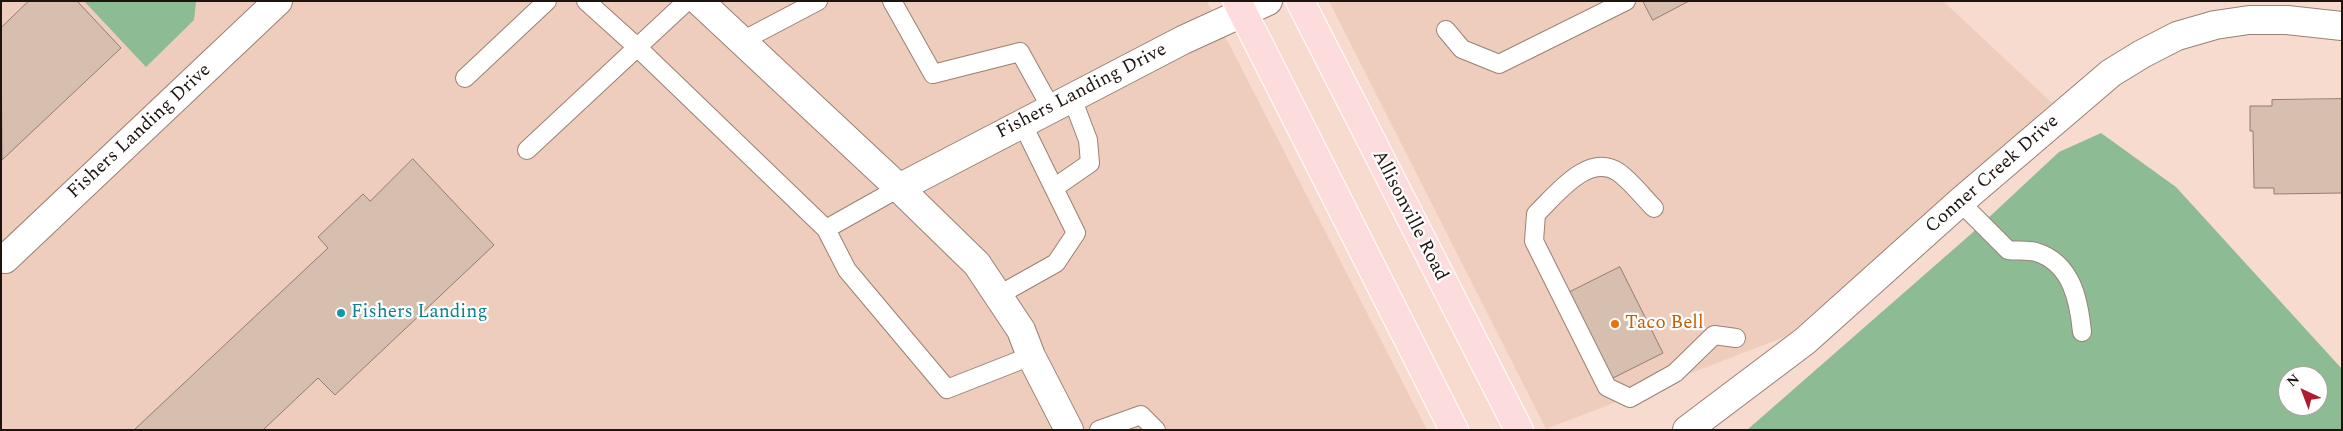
<!DOCTYPE html>
<style>
body{margin:0}
#map{position:relative;width:2343px;height:431px;overflow:hidden;background:#f6dbce;font-family:Spectral,serif}
canvas{display:block}
.frame{position:absolute;inset:0;border:2px solid #1d130f;pointer-events:none}
.north{position:absolute;left:2278px;top:366px;width:50px;height:50px;box-sizing:border-box;background:#fff;border:1px solid #a5a19f;border-radius:50%;rotate:317deg;font-size:14px;font-weight:700;line-height:20px;text-align:center;color:#1d130f}
.north::after{content:'';display:block;margin:auto;width:18px;height:22px;background:#af1c31;clip-path:polygon(50% 0,100% 100%,50% 72%,0 100%)}
</style>
<div id="map">
<canvas width="2343" height="431"></canvas>
<div class="frame"></div>
<div class="north">N</div>
</div>
<script>
const c = document.querySelector('canvas').getContext('2d');
c.lineJoin = 'round';
function fill(path, color) { c.fillStyle = color; c.fill(path, 'evenodd'); }
function strokePath(path, color, width, dash) { c.strokeStyle = color; c.lineWidth = width; c.lineCap = dash ? 'butt' : 'round'; c.setLineDash(dash || []); c.stroke(path); }
function write(font, color, halo, rows, align = 'center') {
  c.font = font + ' Spectral,serif'; c.lineWidth = 4.5; c.setLineDash([]); c.textBaseline = 'middle'; c.strokeStyle = halo; c.fillStyle = color; for (const [text, x, y, turn = 0] of rows) {
    c.save(); c.translate(x, y); c.rotate((+turn || 0) * Math.PI / 180); c.textAlign = isNaN(turn) ? turn : align; if (halo) c.strokeText(text, 0, 0); c.fillText(text, 0, 0); c.restore();
  }
}
fill(new Path2D(`
 M1,1H1207L1427,430H1Z
 M1329,1H1943L2052,103L1787,336L1546,429Z`), '#efcdbc');
fill(new Path2D(`
 M84,1H196V2L194,20L146,67Z
 M2101,133L2176,187L2342,369V430H1747L1971,234L2059,152ZM2288,376H2318V406H2288Z`), '#8dbc94');
const building = new Path2D(`
 M29,1H77L121,48L2,160L1,28Z
 M1643,1H1689L1653,20Z
 M2342,99V193L2274,194V188H2254L2253,131H2250V106H2272V100Z
 M413,159L494,245L335,395L318,378L263,430H134L328,248L318,237L363,194L370,201Z
 M1620,267L1663,353L1609,380L1566,294Z`);
fill(building, '#d7bfaf');
strokePath(building, '#937d6e', 1);
const lane = new Path2D(`
 M586,1L637,47L826,229L847,270L947,389L1031,356
 M892,1L933,74L1020,52L1051,108
 M1446,30L1462,49L1499,64L1626,1
 M742,41L818,1
 M465,78L547,1
 M527,150L687,1
 M1054,188L1090,163L1088,140L1072,98
 M1960,202L2008,250C2017,251 2028,250 2036,252C2072,263 2079,301 2082,332
 M1654,208C1643,197 1631,181 1618,172C1588,152 1556,195 1536,214L1534,241L1607,387L1630,398L1675,373L1714,335L1736,338
 M826,229L899,188
 M999,295L1056,263L1076,233L1022,123
 M1099,430L1141,415L1156,430`);
const street = new Path2D(`
 M699,1L899,188L977,264L1021,330L1031,356L1069,430
 M899,188L1183,40L1268,1
 M1,256L5,259L278,1
 M1687,430L1805,341L1960,202L2111,73L2142,54L2177,36L2215,25L2249,20H2287L2342,26`);
const primary = new Path2D(`
 M1237,1L1454,430
 M1300,1L1519,430`);
strokePath(lane, '#998175', 20);
strokePath(street, '#998175', 30);
strokePath(primary, '#fff', 30);
strokePath(lane, '#fff', 18);
strokePath(street, '#fff', 28);
strokePath(primary, '#fcdcdd', 28);
for (const [x, y, r, color] of [
 [341,313,5,"#0f9aa8"],
 [1615,324,5,"#e8710a"]
]) { const dot = new Path2D(); dot.arc(x, y, r, 0, 2 * Math.PI); c.fillStyle = color; c.fill(dot); strokePath(dot, '#fff', 2); }
write('19px', '#1d130f', '#fff', [
 ["Fishers Landing Drive",1082,92,-27],
 ["Fishers Landing Drive",140,132,-43],
 ["Conner Creek Drive",1993,175,-41],
 ["Allisonville Road",1409,216,63]
]);
write('19px', '#0d838f', '#fff', [
 ["Fishers Landing",351,313]
], 'left');
write('19px', '#c56008', '#fff', [
 ["Taco Bell",1625,324]
], 'left');
</script>
